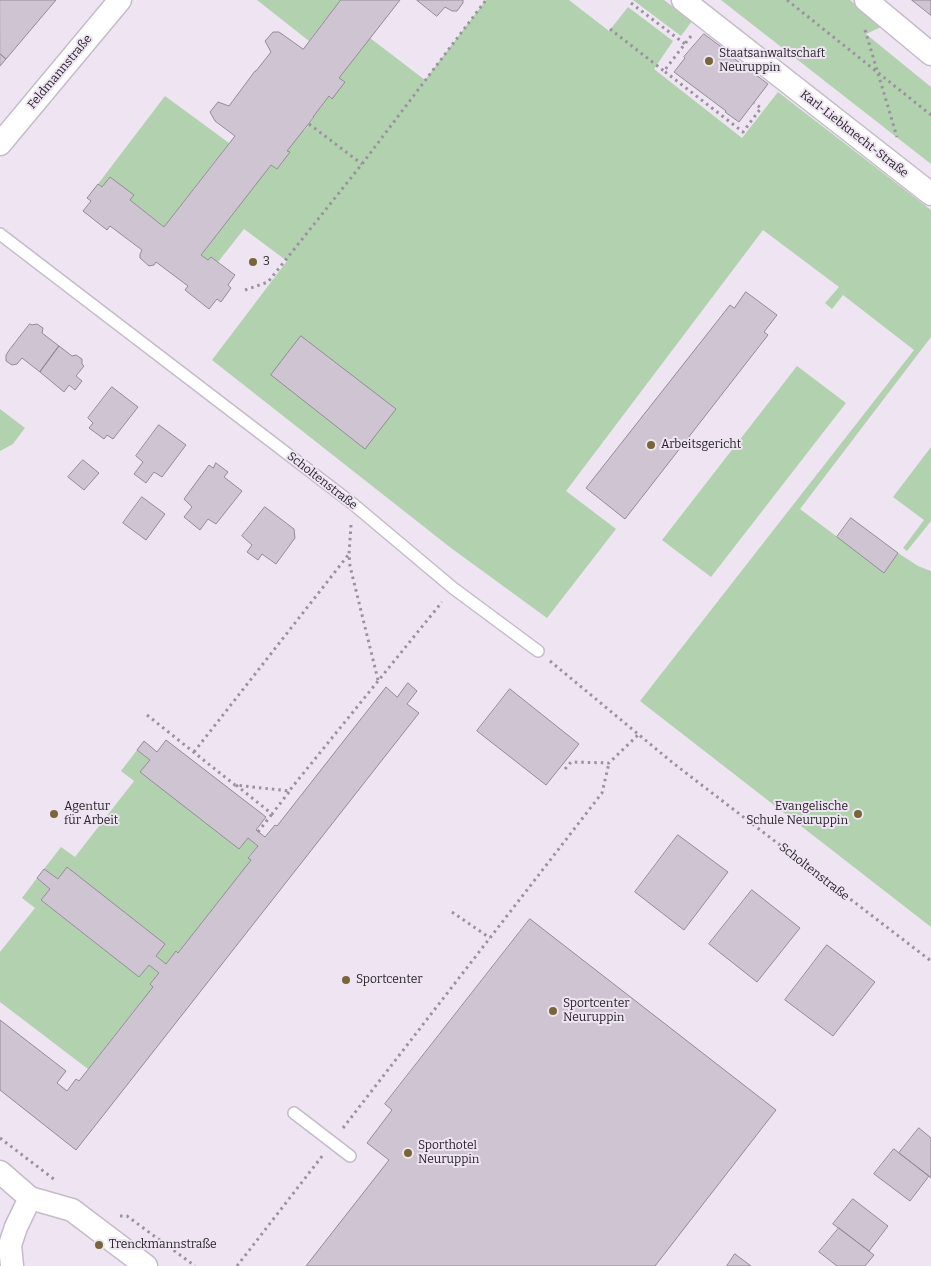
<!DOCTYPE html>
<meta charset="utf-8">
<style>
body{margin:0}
canvas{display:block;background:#eee4f2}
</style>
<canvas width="931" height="1266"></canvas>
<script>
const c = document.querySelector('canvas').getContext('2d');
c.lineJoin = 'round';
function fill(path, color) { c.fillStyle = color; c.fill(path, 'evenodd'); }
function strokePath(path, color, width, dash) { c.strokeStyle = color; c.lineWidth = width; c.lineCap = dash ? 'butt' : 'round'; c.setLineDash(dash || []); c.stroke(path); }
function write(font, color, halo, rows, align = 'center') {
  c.font = font + ' Bitter,serif'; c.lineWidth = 4; c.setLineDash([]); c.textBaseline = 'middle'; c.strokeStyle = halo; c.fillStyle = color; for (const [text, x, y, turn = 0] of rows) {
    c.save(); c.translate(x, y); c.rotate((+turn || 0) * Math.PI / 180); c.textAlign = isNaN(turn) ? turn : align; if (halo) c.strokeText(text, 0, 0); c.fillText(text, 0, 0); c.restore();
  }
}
fill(new Path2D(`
 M257,0H341L309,41Z
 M486,0H569L609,31L628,7L673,41L654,69L742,138L778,92L931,210V337L800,509L884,572L898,553L918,566L931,571V927L640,701L914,350L843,295L832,309L825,303L839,287L763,230L566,491L616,529L547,618L451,548L212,360L287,261L244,229L218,262L211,257L208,260L201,255L271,165L277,169L289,153L287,151L302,130L304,131L314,118L313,117L329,96L331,98L344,82L339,78L370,38L425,80Z
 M633,0H664L692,21L681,36Z
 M721,0H850L881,27L866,34L931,87V164Z
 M165,96L229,143L164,227L130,200L133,195L110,177L102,187L98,184Z
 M797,366L846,403L711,577L662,540Z
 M0,409L25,428L13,444L0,451Z
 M931,447V521L907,551L903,548L924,520L893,497Z
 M137,750L150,760L141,772L239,849L248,838L258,846L248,857L251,860L178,953L175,952L166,964L156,956L164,944L67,868L58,879L44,869L61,847L75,857L134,781L121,771Z
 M37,878L50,889L41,900L139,977L149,965L159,973L150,984L153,987L88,1069L0,1002V952L35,908L22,898Z`), '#b2d1af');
const building = new Path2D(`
 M0,0H56L6,59L0,54Z
 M341,0H400L339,78L345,82L332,99L329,96L313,117H314L287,151L290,152L277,169L271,165L201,255L208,260L211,257L235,275L228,285L231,288L221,302L217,299L209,309L185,290L188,286L156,262L154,265L149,266L140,258V254L142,250L110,226L107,230L83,211L91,201L87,198L98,184L102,187L110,177L134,195L130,200L164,227L235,136L215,121L210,112L218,102L229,106L255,71H256L271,52L265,41L273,32H279L303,49Z
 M417,0H463V3L457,11H452L445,7L437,16Z
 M912,0H931V15Z
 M704,34L724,49L723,50L768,84L739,122L725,112L726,111L674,72L685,58L684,57Z
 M0,54L6,59L0,66Z
 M746,292L777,315L764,332L768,335L625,519L586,488L730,305L734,308Z
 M30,324L32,325L37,324L43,328L42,333L59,346L40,372L22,358L17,364L12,365L6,361V355L10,349Z
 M301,336L396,409L365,449L271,375Z
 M59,346L72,356L76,355L82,359V364L84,366L76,376L82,381L75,390L69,385L64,392L40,372Z
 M112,387L138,407L113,439L107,435L104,439L89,428L93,423L88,418Z
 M159,425L186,445L162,477L154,472L146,483L134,474L143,462L136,456Z
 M83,460L99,473L84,490L68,477Z
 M216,463L228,472L224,477L242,491L216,524L208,519L200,530L184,517L192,507L184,499L209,465L213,468Z
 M142,497L165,514L146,540L123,523Z
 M265,507L294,529L295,538L276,564L262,554L258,560L247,552L252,545L242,536Z
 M851,518L898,553L884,573L837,537Z
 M408,683L417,691L407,704L419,713L76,1150L0,1090V1020L66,1071L57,1083L67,1091L76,1079L79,1081L153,987L150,984L159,973L149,965L139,977L41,900L50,889L37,878L44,869L58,879L67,867L165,944L156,956L166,964L176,951L178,953L251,860L248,858L258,846L248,838L239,849L140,772L150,760L137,750L144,741L157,752L166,740L266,817L256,830L265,837L275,825L277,826L386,687L397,697Z
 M510,689L579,744L546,785L477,731Z
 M678,835L728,872L684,930L635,892Z
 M752,890L800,928L757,982L709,944Z
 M530,919L776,1110L655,1266H306L389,1160L367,1143L392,1110L385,1104Z
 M827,945L875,982L833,1036L785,1000Z
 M919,1128L931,1138V1178L899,1153Z
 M894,1149L929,1176L910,1201L874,1174Z
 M853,1199L888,1226L869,1251L833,1224Z
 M839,1228L874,1255L865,1266H837L819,1252Z
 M735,1254L751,1266H727Z`);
fill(building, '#cec4d2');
strokePath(building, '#948b98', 1);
const service = new Path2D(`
 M0,234L353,504L453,588L538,651
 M294,1113L350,1156`);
const minor = new Path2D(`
 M683,0L931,194
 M866,0L931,54
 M0,144L120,0
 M0,1172L30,1198L72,1210L146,1266
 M12,1266L10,1245L16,1227L30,1198`);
strokePath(service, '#c5bbc9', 14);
strokePath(minor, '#c5bbc9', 25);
strokePath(new Path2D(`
 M787,0L931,115
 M631,3L685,44
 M610,29L664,71
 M865,30L897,137
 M691,36L664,71L743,132L761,108L754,103
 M309,124L362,164
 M245,290L268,282L362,164L486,0
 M351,525L349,554L350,566L378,680
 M550,661L673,763L931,961
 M147,715L235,785L289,791L442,602
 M194,752L349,554
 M565,769L571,762L609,763L638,735
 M236,785L272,814L289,792
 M258,832L272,814
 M452,912L490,938
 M343,1128L602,793L609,763
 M0,1138L55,1180
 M120,1216H127L195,1266
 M237,1266L323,1155`), '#9a939e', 3, [2.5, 4]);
strokePath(service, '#fff', 11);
strokePath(minor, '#fff', 22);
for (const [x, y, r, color] of [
 [709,61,5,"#786735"],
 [253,262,5,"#786735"],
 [651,445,5,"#786735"],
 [54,814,5,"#786735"],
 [858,814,5,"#786735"],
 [346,980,5,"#786735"],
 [553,1011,5,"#786735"],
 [408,1153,5,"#786735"],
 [99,1245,5,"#786735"]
]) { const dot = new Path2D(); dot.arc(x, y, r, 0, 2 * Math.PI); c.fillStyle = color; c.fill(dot); strokePath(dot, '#eee4f2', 2); }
write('12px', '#272429', '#eee4f2', [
 ["Staatsanwaltschaft",719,54],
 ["Neuruppin",719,68],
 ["3",263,262],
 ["Arbeitsgericht",661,445],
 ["Agentur",64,807],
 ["für Arbeit",64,821],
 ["Evangelische",848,807,"right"],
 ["Schule Neuruppin",848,821,"right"],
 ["Sportcenter",356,980],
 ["Sportcenter",563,1004],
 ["Neuruppin",563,1018],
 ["Sporthotel",418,1146],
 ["Neuruppin",418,1160],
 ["Trenckmannstraße",109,1245]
], 'left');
write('12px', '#272429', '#eee4f2', [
 ["Feldmannstraße",60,72,-50],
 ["Karl-Liebknecht-Straße",854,134,38],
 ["Scholtenstraße",322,481,38],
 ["Scholtenstraße",814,872,38]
]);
</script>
